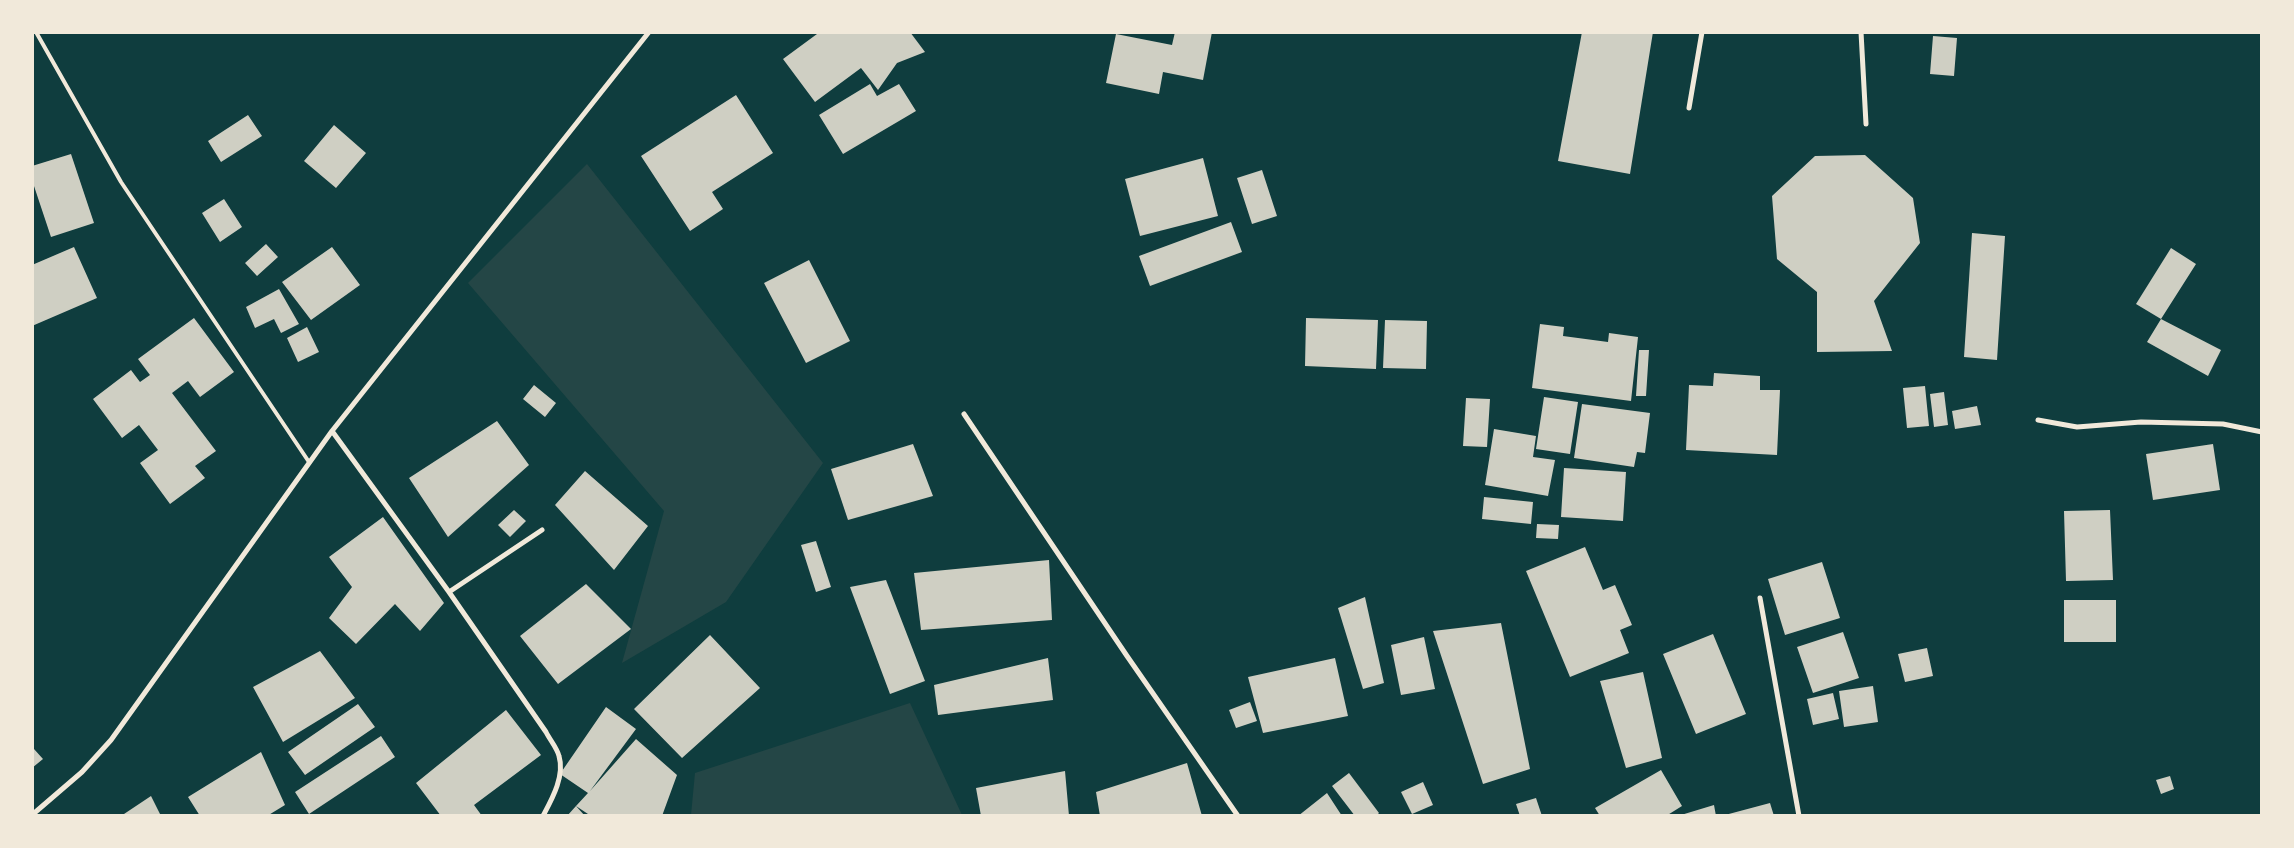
<!DOCTYPE html>
<style>
body{margin:0}
#map{position:relative;width:2294px;height:848px;overflow:hidden;background:#0f3d3e;font-family:Quicksand,sans-serif}
canvas{display:block}
.frame{position:absolute;inset:0;border:34px solid #f1e9da;pointer-events:none}
</style>
<div id="map">
<canvas width="2294" height="848"></canvas>
<div class="frame"></div>
</div>
<script>
const c = document.querySelector('canvas').getContext('2d');
c.lineJoin = 'round';
function fill(path, color) { c.fillStyle = color; c.fill(path, 'evenodd'); }
function strokePath(path, color, width, dash) { c.strokeStyle = color; c.lineWidth = width; c.lineCap = dash ? 'butt' : 'round'; c.setLineDash(dash || []); c.stroke(path); }
fill(new Path2D(`
 M587,164L823,463L726,602L622,663L664,511L468,283Z
 M910,703L962,815H691L695,773Z`), '#244646');
fill(new Path2D(`
 M816,32H910L925,52L897,63L878,90L861,68L815,102L783,59L817,34Z
 M1175,32H1212L1203,80L1163,72L1159,94L1106,83L1116,34L1172,45Z
 M1582,32H1653L1630,174L1558,161Z
 M1933,36L1957,38L1954,76L1930,74Z
 M870,84L877,96L899,84L916,111L843,154L819,115Z
 M736,95L773,153L712,192L723,209L690,231L641,156Z
 M248,115L262,136L221,162L208,141Z
 M334,125L366,153L336,188L304,161Z
 M71,154L94,223L51,237L32,180V166Z
 M1865,155L1913,198L1920,243L1874,301L1892,351L1817,352V292L1777,259L1772,196L1815,156Z
 M1203,158L1218,216L1140,236L1125,179Z
 M1262,170L1277,216L1252,224L1237,178Z
 M224,199L242,227L220,242L202,213Z
 M1231,222L1242,252L1150,286L1139,256Z
 M1972,233L2005,236L1997,360L1964,357Z
 M266,244L278,257L257,276L245,263Z
 M74,247L97,298L32,326V265Z
 M332,247L360,285L311,320L282,282Z
 M2171,248L2196,264L2161,319L2136,304Z
 M809,260L850,341L806,363L764,283Z
 M279,289L299,324L281,333L274,319L255,328L246,307Z
 M194,318L234,372L200,397L188,381L172,393L216,451L195,466L205,478L170,504L140,463L158,450L139,425L122,438L93,399L131,370L140,382L150,375L138,359Z
 M1306,318L1378,320L1376,369L1305,366Z
 M2161,319L2221,350L2208,376L2147,342Z
 M1385,320L1427,321L1426,369L1383,368Z
 M1540,324L1564,327L1563,336L1608,342L1609,333L1638,337L1631,401L1532,388Z
 M307,327L319,352L298,362L287,338Z
 M1639,350H1649L1646,396H1636Z
 M1714,373L1760,376V390H1780L1777,455L1686,450L1689,385L1713,386Z
 M534,385L556,403L545,417L523,399Z
 M1925,386L1929,426L1907,428L1903,388Z
 M1944,392L1948,425L1934,427L1930,394Z
 M1544,397L1578,402L1570,454L1536,449Z
 M1466,398L1490,399L1487,447L1463,446Z
 M1582,404L1650,413L1645,453L1637,452L1634,467L1574,458Z
 M1977,406L1981,425L1955,429L1952,411Z
 M497,421L529,465L448,537L409,478Z
 M1494,429L1536,436L1533,457L1555,460L1548,496L1485,485Z
 M913,444L933,496L848,520L831,469Z
 M2213,444L2220,490L2153,500L2146,454Z
 M1564,468L1626,472L1623,521L1561,517Z
 M585,471L648,526L614,570L555,505Z
 M1484,497L1533,502L1531,524L1482,519Z
 M514,510L526,521L510,537L498,525Z
 M2110,510L2113,580L2066,581L2064,511Z
 M383,517L444,603L420,631L395,604L356,644L329,618L352,587L329,557Z
 M1537,524L1559,525L1558,539L1536,538Z
 M816,541L831,587L816,592L801,545Z
 M1585,547L1603,590L1615,585L1632,625L1620,630L1629,653L1570,677L1526,571Z
 M1049,560L1052,620L921,630L914,573Z
 M1822,562L1840,618L1785,635L1768,579Z
 M886,580L925,681L890,694L850,587Z
 M586,584L631,629L558,684L520,636Z
 M1365,597L1384,683L1363,689L1338,608Z
 M2064,600H2116V642H2064Z
 M1501,623L1530,769L1483,784L1433,631Z
 M1843,632L1859,678L1813,693L1797,647Z
 M1713,634L1746,714L1696,734L1663,654Z
 M710,635L760,688L682,758L634,709Z
 M1424,637L1435,689L1401,695L1391,645Z
 M1927,648L1933,676L1905,682L1898,654Z
 M320,651L355,698L283,742L253,687Z
 M1048,658L1053,700L938,715L934,685Z
 M1335,658L1348,716L1263,733L1248,677Z
 M1643,672L1662,758L1626,768L1600,681Z
 M1873,686L1878,722L1844,727L1839,691Z
 M1833,693L1839,719L1813,725L1807,699Z
 M1250,702L1257,721L1236,728L1229,710Z
 M358,704L375,727L305,775L288,752Z
 M606,707L636,729L590,791L636,739L677,775L662,816H591L576,806L588,793L560,774Z
 M506,710L541,755L474,805L482,816H441L416,783Z
 M381,736L395,757L309,814L295,792Z
 M34,749L43,759L32,768V750Z
 M261,752L285,805L267,816H200L188,797Z
 M1187,763L1202,816H1100L1096,792Z
 M1661,770L1682,806L1666,816H1600L1595,808Z
 M1065,771L1069,816H981L976,788Z
 M1349,773L1379,813L1376,816H1355L1332,786Z
 M2170,776L2174,789L2161,794L2156,780Z
 M1423,782L1433,805L1412,814L1401,792Z
 M1327,793L1342,816H1298Z
 M151,796L161,816H121Z
 M1536,798L1542,816H1520L1516,804Z
 M1770,803L1774,816H1725V815Z
 M1714,805L1716,816H1681V815Z
 M576,806L585,816H567Z`), '#cfcfc3');
strokePath(new Path2D(`
 M36,32L121,182L309,462`), '#f1e9da', 4);
strokePath(new Path2D(`
 M1861,32L1866,124
 M1689,108L1702,32
 M964,414L1127,656L1238,816
 M2038,420L2077,427L2141,422L2223,424L2262,432
 M332,431L449,592L546,732C550,740 557,748 559,756C565,776 552,799 543,816
 M449,592L542,530
 M1760,598L1799,816
 M32,815L82,772L111,740L332,431L649,32`), '#f1e9da', 5);
</script>
